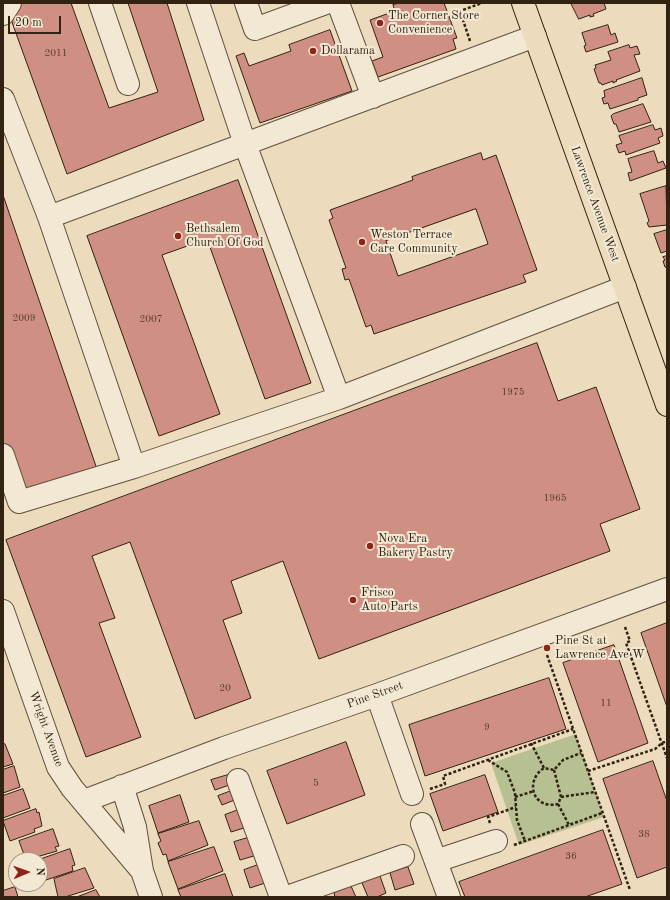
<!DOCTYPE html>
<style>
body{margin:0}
#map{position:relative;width:670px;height:900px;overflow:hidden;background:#eddbbd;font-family:"Old Standard TT",serif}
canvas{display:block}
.frame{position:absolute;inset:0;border:4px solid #312212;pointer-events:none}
.north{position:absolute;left:8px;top:852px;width:40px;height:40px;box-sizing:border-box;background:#f3e8d4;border:1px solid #a59986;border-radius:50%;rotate:88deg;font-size:11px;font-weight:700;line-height:16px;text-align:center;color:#312212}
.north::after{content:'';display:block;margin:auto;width:14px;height:18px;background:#8f2418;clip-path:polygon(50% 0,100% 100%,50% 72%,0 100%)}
.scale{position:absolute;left:8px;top:16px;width:53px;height:18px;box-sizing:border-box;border:2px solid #312212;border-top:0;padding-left:5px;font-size:12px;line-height:14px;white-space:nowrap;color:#312212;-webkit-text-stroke:3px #f3e8d4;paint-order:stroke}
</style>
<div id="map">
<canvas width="670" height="900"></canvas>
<div class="frame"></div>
<div class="north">N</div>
<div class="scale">20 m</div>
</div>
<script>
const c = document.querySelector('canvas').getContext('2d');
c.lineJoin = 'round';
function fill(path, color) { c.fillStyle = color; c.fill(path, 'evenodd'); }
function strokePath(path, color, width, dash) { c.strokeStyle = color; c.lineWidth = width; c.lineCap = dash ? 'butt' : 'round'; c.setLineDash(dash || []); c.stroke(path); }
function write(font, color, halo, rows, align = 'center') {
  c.font = font + ' "Old Standard TT",serif'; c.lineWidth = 4; c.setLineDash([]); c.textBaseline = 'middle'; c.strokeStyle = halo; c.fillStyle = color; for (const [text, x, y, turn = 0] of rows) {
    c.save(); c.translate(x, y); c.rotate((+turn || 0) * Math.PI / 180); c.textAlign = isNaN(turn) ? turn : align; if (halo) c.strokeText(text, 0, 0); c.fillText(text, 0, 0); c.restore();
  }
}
fill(new Path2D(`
 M576,734L604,817L519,845L491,763Z`), '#b7c092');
const building = new Path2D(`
 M19,3H71L109,108L158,92L128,3H167L204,120L67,174L9,14Z
 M400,3H444L457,38L453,39L456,49L378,77L372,61L383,57L370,20L395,11L393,5Z
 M571,3H604L606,9L593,14L594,16L590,17V15L579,19Z
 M608,25L611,35L615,33L618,42L586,52L584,46L586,45L582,33Z
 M330,30L352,91L260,123L236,56L244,53L249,66L291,51L289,45Z
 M629,45L630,48L637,46L640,54L634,55L640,71L616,80L617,81L613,83V81L602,85L601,83H599L594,69L596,68L595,65L611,60L608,52Z
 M642,78L647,95L638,98V100L610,109L608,103L604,104L602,98L605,97L604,91Z
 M643,104L651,122L619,132L616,124H614L611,116L613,114Z
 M653,125L655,130L661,128L663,136L658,138L660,143L626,155L625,151L619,153L616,145L622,143L619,136Z
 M654,151L658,163L663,161L666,168L630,181L628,173L632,172L628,159Z
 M481,153L483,160L496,155L537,270L523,275L526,282L374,334L371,325L366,327L349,279L345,280L342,269L346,268L329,220L333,218L330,210L413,180L412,177ZM476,209L488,244L398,276L386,241Z
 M238,180L311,383L265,399L207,239L162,255L220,414L159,436L87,236Z
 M666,186L667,225L649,227L647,223L649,221L640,194Z
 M3,195L99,475L22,499L3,441Z
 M667,230V251L661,253L654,234Z
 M667,256V268L665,267L663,261L665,260L663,257Z
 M537,343L558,401L596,387L640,509L600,524L610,551L319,659L283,561L231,581L242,613L223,620L251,698L195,719L130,542L92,556L115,618L99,623L141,737L86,757L6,540Z
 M667,623V707L641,633Z
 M614,645L648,743L598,762L563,663Z
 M549,678L566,729L425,776L409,725Z
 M346,742L365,795L287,824L267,771Z
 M5,744L13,764L3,767V745Z
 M653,761L667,801V867L637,878L603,779Z
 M14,766L20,787L3,793V770Z
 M228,775L232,784L215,790L211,780Z
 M485,775L498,812L443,831L430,794Z
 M23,789L30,808L3,818V796Z
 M234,790L237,799L222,805L218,796Z
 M180,795L189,822L158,833L149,806Z
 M36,809L37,813L39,812L42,826L34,829L35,832L10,841L3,821Z
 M241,809L247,827L231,832L225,815Z
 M199,821L208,845L168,861L166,854L163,855L158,843L161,841L158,834Z
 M53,829L59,846L55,847L57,851L26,860L19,841Z
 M603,830L622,884L585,897H465L459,882Z
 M251,837L257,855L240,860L234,842Z
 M214,847L223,871L178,889L168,862Z
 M70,849L75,865L72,866L73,871L43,881L40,872V860H38Z
 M261,864L268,882L250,888L244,870Z
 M408,867L414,884L395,890L390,873Z
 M85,868L94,888L65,897H58L54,879Z
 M225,874L233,897H181L178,890Z
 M380,876L386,893L377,897H368L362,883Z
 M351,886L356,897H335L334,893Z
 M15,887L18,897H3V891Z
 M96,890L100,897H77Z`);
fill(building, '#d08f83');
strokePath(building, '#312212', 1);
const minor = new Path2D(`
 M100,3L128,84
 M198,3L245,144L339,398
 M246,3L255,29L326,3
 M338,3L373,97
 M3,14L10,3
 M3,99L49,217L134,467L339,398L625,287
 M49,217L535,36
 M3,455L19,502L134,467
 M3,611L58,767L72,788L142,871
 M377,695L412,794
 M238,780L281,897
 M122,786L135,827L142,871L151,897
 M84,801L224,748L377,695L667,589
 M422,824L449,897
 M436,861L496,841
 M287,897L403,856`);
const major = new Path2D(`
 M523,3L667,405`);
strokePath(minor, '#60503d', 24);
strokePath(major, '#312212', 24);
strokePath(new Path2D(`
 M470,41L460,11L482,3
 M625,627L630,641L626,643L667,758
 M547,655L630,890
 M531,743L544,768
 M488,760L507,772L515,793L517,820L525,841
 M554,770L561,797L558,804C533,810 524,781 544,768L554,770L563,760L581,753
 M588,771L655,749L662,743L667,741
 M430,789L445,784L443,776L573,729
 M515,797L534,791
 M561,797L595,792
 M558,804L569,825
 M490,823L488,817L516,807
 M514,845L602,813`), '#312212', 2.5, [3, 2]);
strokePath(minor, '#f3e8d4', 22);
strokePath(major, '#eddbbd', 22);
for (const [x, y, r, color] of [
 [380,23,4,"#8f2418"],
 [313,51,4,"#8f2418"],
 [178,236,4,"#8f2418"],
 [362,242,4,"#8f2418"],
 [370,546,4,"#8f2418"],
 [353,600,4,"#8f2418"],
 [547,648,4,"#8f2418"]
]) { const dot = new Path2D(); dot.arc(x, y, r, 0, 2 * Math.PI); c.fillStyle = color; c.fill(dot); strokePath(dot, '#f3e8d4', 1.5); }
write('10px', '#593d2e', null, [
 ["2011",56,53],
 ["2009",24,318],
 ["2007",151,319],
 ["1975",513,392],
 ["1965",555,498],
 ["20",225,688],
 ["11",606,703],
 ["9",487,727],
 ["5",316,783],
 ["38",644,834],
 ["36",571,856]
]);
write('12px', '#312212', '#f3e8d4', [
 ["The Corner Store",388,16],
 ["Convenience",388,30],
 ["Dollarama",321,51],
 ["Bethsalem",186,229],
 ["Church Of God",186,243],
 ["Weston Terrace",370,235],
 ["Care Community",370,249],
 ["Nova Era",378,539],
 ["Bakery Pastry",378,553],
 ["Frisco",361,593],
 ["Auto Parts",361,607],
 ["Pine St at",555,641],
 ["Lawrence Ave W",555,655]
], 'left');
write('12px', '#312212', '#f3e8d4', [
 ["Lawrence Avenue West",595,204,70],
 ["Pine Street",375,695,-20],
 ["Wright Avenue",46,729,70]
]);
</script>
